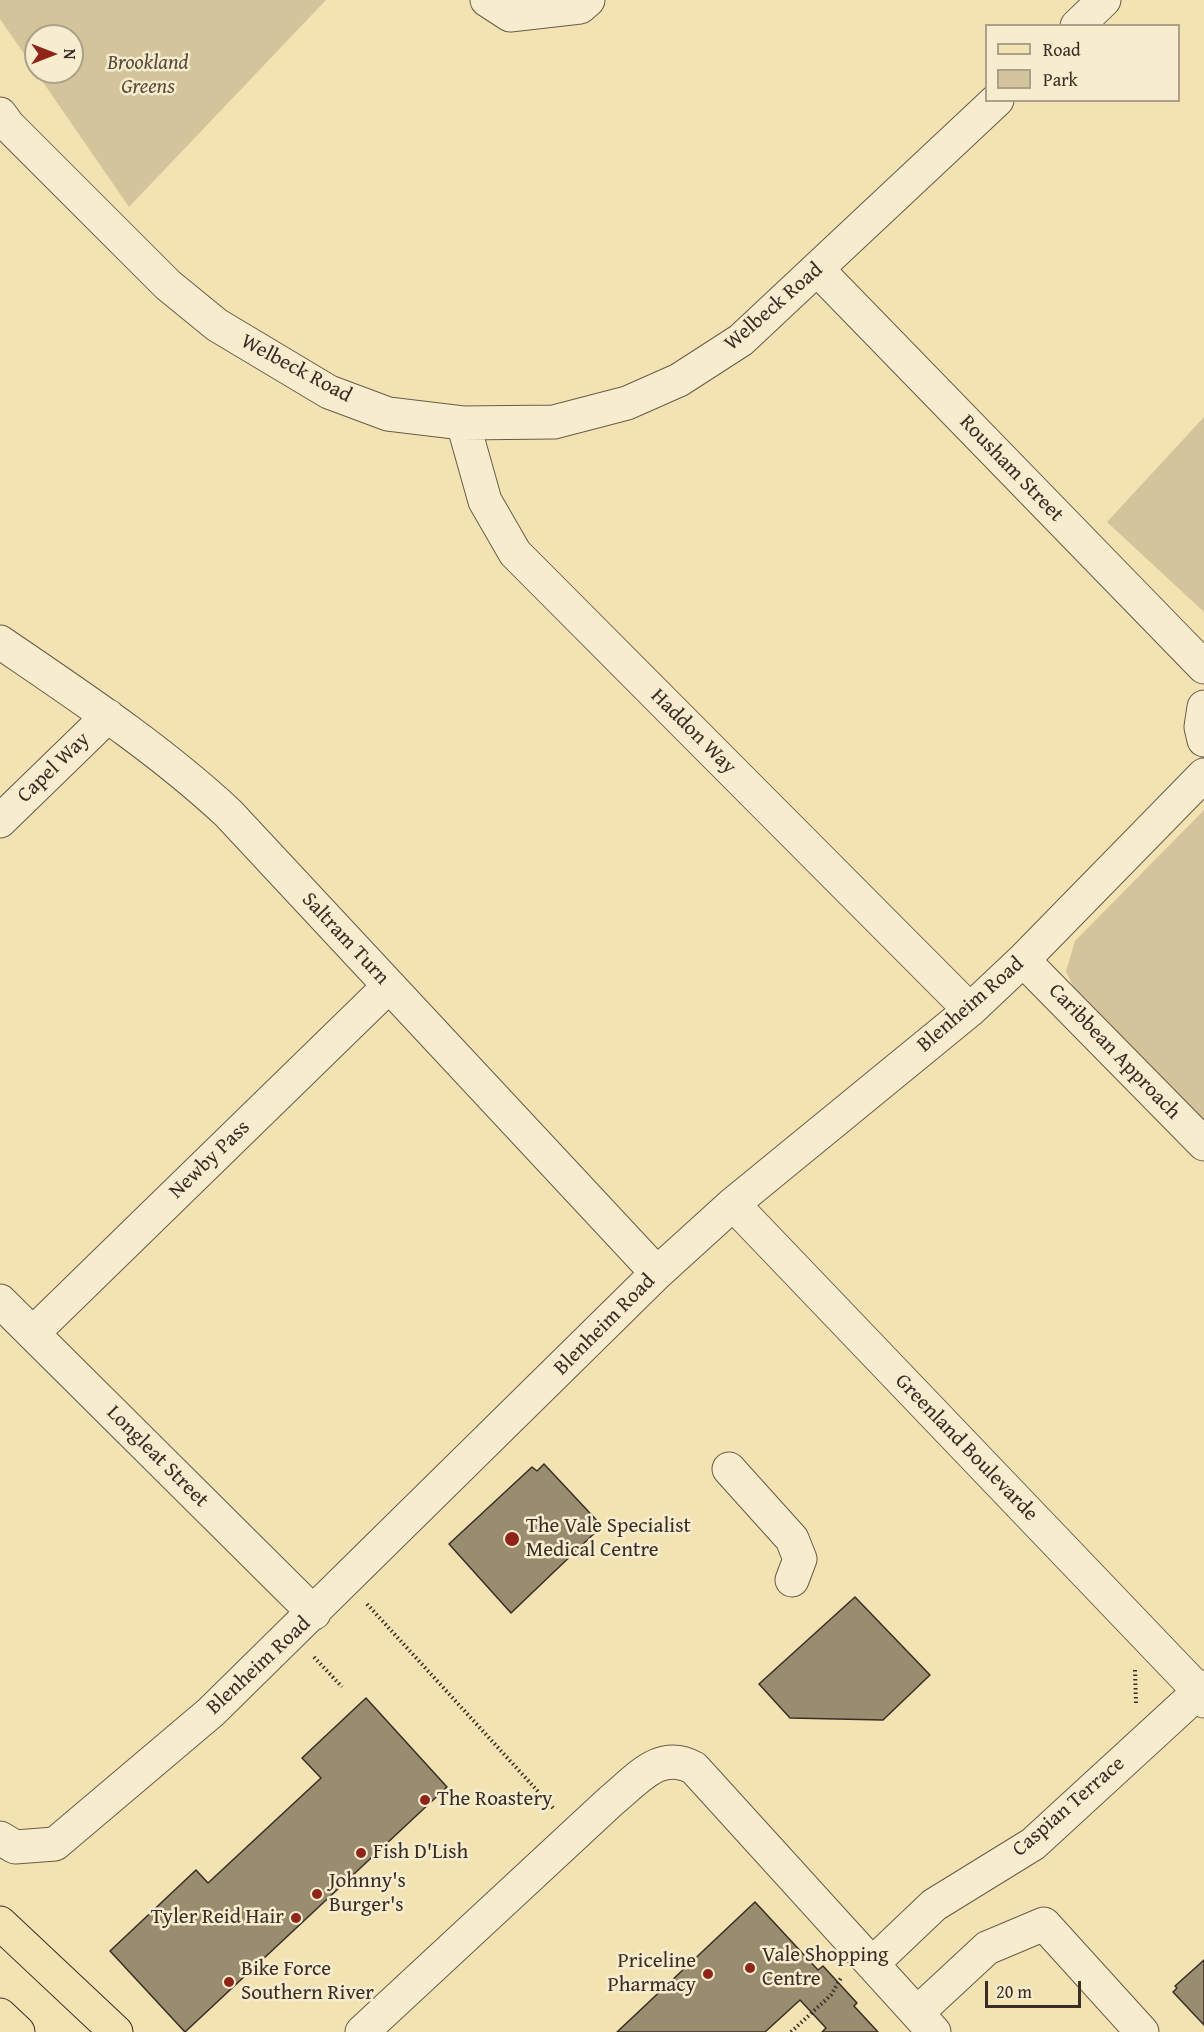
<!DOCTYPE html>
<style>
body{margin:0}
#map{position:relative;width:1204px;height:2032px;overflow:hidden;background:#f3e3b3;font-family:"Gentium Book Plus",serif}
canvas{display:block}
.legend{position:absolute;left:985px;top:24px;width:195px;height:78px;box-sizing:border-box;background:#f7edce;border:2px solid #aba18b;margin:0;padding:8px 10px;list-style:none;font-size:18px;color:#392e26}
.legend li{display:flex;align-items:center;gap:12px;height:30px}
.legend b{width:30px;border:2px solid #aba18b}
.north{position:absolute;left:24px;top:24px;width:60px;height:60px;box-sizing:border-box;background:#f7edce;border:2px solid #aba18b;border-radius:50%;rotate:90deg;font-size:16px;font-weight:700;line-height:24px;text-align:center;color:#392e26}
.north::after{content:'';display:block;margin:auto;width:21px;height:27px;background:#8f2418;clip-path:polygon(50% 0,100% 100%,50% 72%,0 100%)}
.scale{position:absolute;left:985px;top:1981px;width:96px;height:27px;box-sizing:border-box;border:3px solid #392e26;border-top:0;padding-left:8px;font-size:18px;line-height:21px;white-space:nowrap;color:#392e26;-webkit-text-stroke:4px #f7edce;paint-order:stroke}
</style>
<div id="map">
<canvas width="1204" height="2032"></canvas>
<ul class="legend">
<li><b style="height:8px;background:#f3e3b3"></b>Road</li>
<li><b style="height:16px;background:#d3c49b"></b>Park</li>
</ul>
<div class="north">N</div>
<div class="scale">20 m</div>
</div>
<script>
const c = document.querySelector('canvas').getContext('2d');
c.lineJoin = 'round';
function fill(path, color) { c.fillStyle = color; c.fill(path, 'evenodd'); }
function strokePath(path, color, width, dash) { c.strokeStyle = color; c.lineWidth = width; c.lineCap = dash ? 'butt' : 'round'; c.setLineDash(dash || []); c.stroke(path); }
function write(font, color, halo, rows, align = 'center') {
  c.font = font + ' "Gentium Book Plus",serif'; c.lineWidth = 5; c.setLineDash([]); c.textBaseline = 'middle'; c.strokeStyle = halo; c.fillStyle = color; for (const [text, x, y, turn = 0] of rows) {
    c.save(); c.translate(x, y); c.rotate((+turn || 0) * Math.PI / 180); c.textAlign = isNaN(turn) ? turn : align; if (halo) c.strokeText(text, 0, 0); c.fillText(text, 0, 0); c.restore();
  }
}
fill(new Path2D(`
 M0,0H326L129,207L36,72H72V36H36V71L0,19Z
 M1204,417V612L1107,522Z
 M1204,810V1122L1078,997L1066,971L1075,941Z`), '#d3c49b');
const building = new Path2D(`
 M544,1464L602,1526L511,1613L449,1544L532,1467L537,1471Z
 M855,1597L930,1675L883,1720L790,1718L759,1684Z
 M366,1698L447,1787L185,2032L110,1951L196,1870L208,1883L321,1778L302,1758Z
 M755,1902L818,1970L823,1966L857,2003L854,2006L878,2032H822L826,2028L800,2000L765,2032H617Z
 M1204,1960V2025L1173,1992L1177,1988L1175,1986Z`);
fill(building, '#9a8c6f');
strokePath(building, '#392e26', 1.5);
const minor = new Path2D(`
 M487,0L510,15L580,7L588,0
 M1077,26L1104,0
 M0,114L8,125L168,285L217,325L329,392L388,414L463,423L554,422L627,403L679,380L741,340L997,100
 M818,270L1204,667
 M463,423L485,501L515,553L970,1010
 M0,642C79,696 158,748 228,813L657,1273
 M1204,707L1201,727L1204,740
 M0,821L108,716
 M1023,960L1204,1144
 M733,1204L1199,1691L1204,1701
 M0,1301L314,1613
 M33,1333L388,987
 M729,1469L792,1539L800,1559L792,1580
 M0,1838L15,1847L55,1844L211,1712L657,1273L733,1204L970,1010L1023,960L1204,775
 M872,1964L934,1905L1033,1844L1204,1687
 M917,2013L987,1948L1044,1924L1142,2032
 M362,2032L612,1800C638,1779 660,1749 694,1768L934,2032`);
const major = new Path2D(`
 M0,1923L116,2032
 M0,2015L18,2032`);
strokePath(minor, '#685b49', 35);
strokePath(major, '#392e26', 35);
strokePath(new Path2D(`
 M367,1604L554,1809
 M314,1657L342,1687
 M1135,1670L1136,1703
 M791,2032L831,1995L841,1978`), '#392e26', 4, [1.5, 3]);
strokePath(minor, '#f7edce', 33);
strokePath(major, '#f3e3b3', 33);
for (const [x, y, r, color] of [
 [512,1539,8,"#8f2418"],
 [425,1800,6,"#8f2418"],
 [361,1853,6,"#8f2418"],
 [317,1894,6,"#8f2418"],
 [296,1918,6,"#8f2418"],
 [750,1968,6,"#8f2418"],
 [708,1974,6,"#8f2418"],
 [229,1982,6,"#8f2418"]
]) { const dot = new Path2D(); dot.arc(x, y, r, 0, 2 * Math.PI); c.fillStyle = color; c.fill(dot); strokePath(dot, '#f7edce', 2); }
write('italic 21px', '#584c3d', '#f7edce', [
 ["Brookland",148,64],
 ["Greens",148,88]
]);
write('21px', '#392e26', '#f7edce', [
 ["Welbeck Road",774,307,-41],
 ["Welbeck Road",296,369,28],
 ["Rousham Street",1011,469,46],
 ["Haddon Way",693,732,45],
 ["Capel Way",54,768,-44],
 ["Saltram Turn",345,939,47],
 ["Blenheim Road",971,1005,-41],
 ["Caribbean Approach",1114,1052,46],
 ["Newby Pass",210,1160,-44],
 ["Blenheim Road",605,1325,-45],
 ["Greenland Boulevarde",966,1448,46],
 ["Longleat Street",157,1457,45],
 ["Blenheim Road",259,1666,-43],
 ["Caspian Terrace",1069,1807,-41]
]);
write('21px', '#392e26', '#f7edce', [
 ["The Vale Specialist",526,1527],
 ["Medical Centre",526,1551],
 ["The Roastery",437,1800],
 ["Fish D'Lish",373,1853],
 ["Johnny's",329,1882],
 ["Burger's",329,1906],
 ["Tyler Reid Hair",284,1918,"right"],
 ["Vale Shopping",762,1956],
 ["Centre",762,1980],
 ["Priceline",696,1962,"right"],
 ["Pharmacy",696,1986,"right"],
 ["Bike Force",241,1970],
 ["Southern River",241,1994]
], 'left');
</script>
